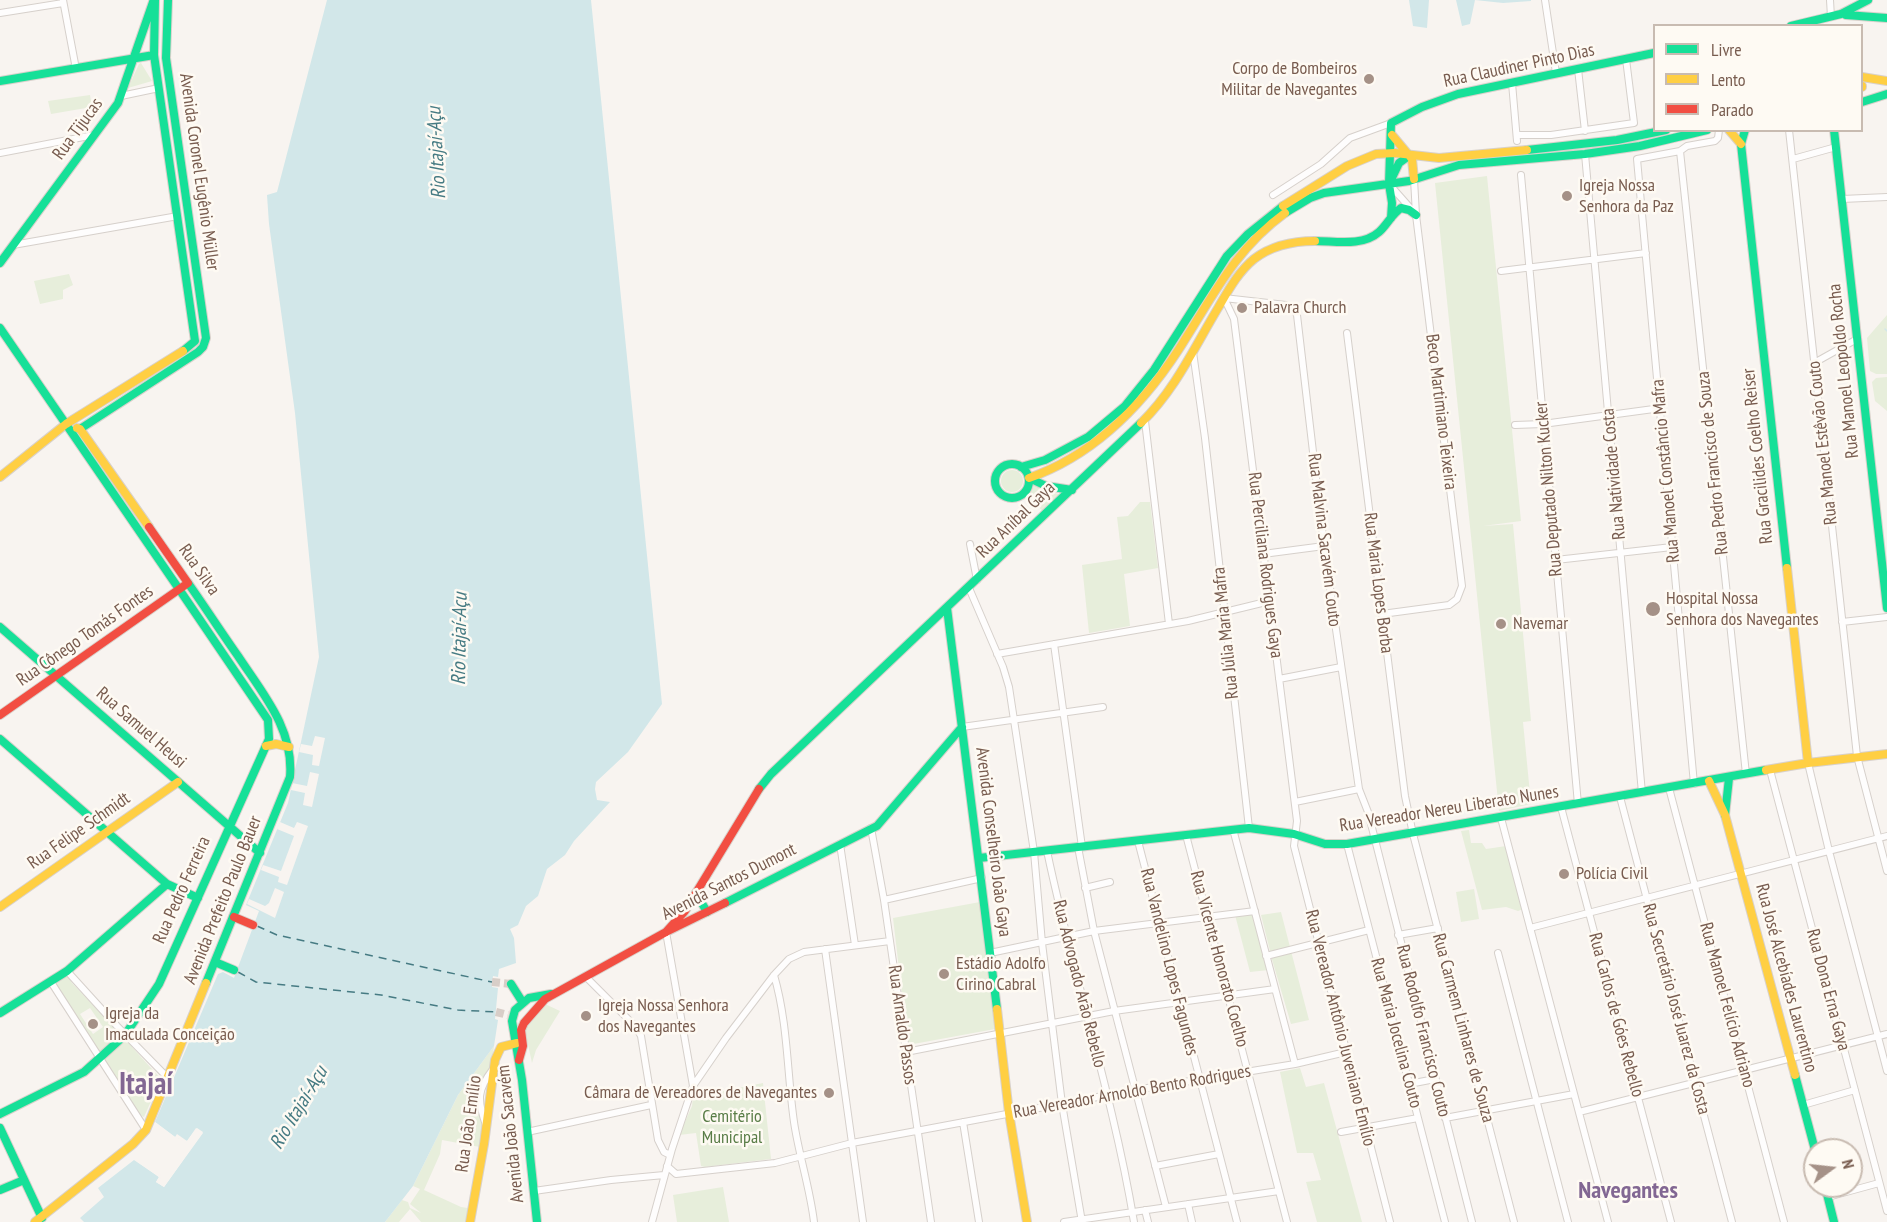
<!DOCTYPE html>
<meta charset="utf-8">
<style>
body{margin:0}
#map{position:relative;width:1887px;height:1222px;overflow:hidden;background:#f8f4f0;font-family:"PT Sans Narrow",sans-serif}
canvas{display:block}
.legend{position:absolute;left:1653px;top:24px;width:210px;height:108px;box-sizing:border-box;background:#fefaf3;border:2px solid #c8bbb1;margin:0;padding:8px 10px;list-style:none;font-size:18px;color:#785c4f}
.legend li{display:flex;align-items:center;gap:12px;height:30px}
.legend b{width:30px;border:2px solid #c8bbb1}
.north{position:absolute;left:1803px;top:1138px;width:60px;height:60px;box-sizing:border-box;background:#fefaf3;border:2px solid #c8bbb1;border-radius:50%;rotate:75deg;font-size:16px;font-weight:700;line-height:24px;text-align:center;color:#785c4f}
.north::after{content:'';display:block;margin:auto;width:21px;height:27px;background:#a59187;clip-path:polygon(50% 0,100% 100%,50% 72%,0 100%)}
</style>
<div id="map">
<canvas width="1887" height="1222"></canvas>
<ul class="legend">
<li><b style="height:8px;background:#16e098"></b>Livre</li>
<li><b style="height:8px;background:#ffcf43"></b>Lento</li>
<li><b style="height:8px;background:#f24e42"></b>Parado</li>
</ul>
<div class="north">N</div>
</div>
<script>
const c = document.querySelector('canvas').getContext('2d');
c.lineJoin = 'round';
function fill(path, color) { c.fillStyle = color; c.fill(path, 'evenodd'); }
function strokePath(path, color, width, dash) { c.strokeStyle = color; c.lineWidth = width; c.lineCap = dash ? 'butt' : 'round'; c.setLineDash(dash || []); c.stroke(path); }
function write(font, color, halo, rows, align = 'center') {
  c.font = font + ' "PT Sans Narrow",sans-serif'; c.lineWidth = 5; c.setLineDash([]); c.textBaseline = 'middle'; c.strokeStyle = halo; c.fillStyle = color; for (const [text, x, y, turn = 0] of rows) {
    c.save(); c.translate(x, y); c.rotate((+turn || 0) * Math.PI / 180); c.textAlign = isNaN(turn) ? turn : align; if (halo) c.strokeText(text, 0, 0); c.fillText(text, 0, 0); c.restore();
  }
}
fill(new Path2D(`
 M141,63L152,81L128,88L139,64Z
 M90,95L92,107L51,114L48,101Z
 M1487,176L1521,521L1483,526L1513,524L1531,721L1523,722L1531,804L1499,811L1435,183Z
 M69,274L73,285L63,290V299L40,304L34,281Z
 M1887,315V374H1876L1870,371L1867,338Z
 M1887,377V411L1875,401L1872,382L1876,378Z
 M1001 481a11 11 0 1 1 22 0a11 11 0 1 1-22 0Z
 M1034,484L1047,492L1060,494L1043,511L1024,496L1027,490Z
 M1140,502H1150L1158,568L1124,574L1130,626L1089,633L1082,565L1122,559L1117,517L1128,516Z
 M1469,830L1471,843H1482L1486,849L1506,846L1523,909L1518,911L1506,907L1482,910L1461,831Z
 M1474,889L1479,919L1461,922L1456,892Z
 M980,902L995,1029L908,1045L893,918Z
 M1253,912L1269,970L1250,972L1235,915Z
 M1281,912L1290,947L1270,951L1261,915Z
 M1291,951L1309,1020L1291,1024L1271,956Z
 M66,976L69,977L72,983L118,1031V1036L102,1052L98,1051L55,983ZM90,1008L103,1027L93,1034L80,1014Z
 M545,1004L560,1011L536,1050L532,1063L525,1031L527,1025Z
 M125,1040L132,1044V1047L161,1079L144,1117L140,1115L105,1060Z
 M494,1046L491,1068L479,1082L476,1106L483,1126L480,1147L442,1140L440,1154L424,1190L461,1207L468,1208L465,1222H421L410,1209L399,1222H385L402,1200L408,1202L410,1208L421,1213L410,1204L420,1189L413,1186L458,1095Z
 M1300,1068L1306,1087L1324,1083L1362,1222H1317L1306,1182L1321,1180L1313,1153H1297L1280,1072Z
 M763,1083L771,1159L705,1167L701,1166L696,1133L679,1135L692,1106L693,1097Z
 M723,1187L729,1222H677L673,1195Z`), '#e7eedb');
fill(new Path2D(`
 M327,0H591L662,704L628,752L596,782L595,789L597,800L610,802L574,841L565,855L547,869L538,896L526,906L518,925L510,929L514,938L516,963L499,969L498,977L493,976L492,987L498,988L495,1019L498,1020L494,1046L458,1095L413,1186L385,1222H84L80,1218L104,1197L98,1188L134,1160L159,1177L156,1182L164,1187L203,1133L196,1128L187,1141L175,1137L155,1122L218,974L223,972L234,978L259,911L246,905L288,803L319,657L295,413L269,224L267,195L277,192Z
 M1409,0H1429L1427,28L1413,26Z
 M1456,0H1531V1L1503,3L1475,0L1470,24L1462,26Z`), '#d2e7e9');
fill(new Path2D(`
 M315,736L325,738L319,766L312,765L313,755L299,752L301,744L312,746Z
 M310,772L319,774L312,807L303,805L305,793L291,790L292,783L307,786Z
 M280,822L294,828L297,822L308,826L287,885L278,882L279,877L261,870L263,865L281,871L294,836L277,829Z
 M275,888L284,892L275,918L247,904L249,899L265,906L269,903Z
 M155,1122L175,1137L177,1134L187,1141L197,1128L203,1132L164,1187L156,1182L159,1177L132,1158L136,1157L161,1175L160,1181L164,1183L199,1133L197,1132L189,1143L187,1144L178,1138L174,1139L154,1125Z`), '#f8f4f0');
strokePath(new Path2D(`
 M1885,329L1887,331`), '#d2e7e9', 1.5);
strokePath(new Path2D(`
 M257,926L277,935L492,982
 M238,972L256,982L381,995L458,1010L496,1012`), '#467b83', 1.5, [8, 6]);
strokePath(new Path2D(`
 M492,982L511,984
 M496,1012L508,1015`), '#d8cec8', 8, [8, 4]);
const street = new Path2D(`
 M63,0L76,69
 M1545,0L1556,73
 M1830,0L1831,17
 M0,13L63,3
 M1578,69L1585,131
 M1512,83L1517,141
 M121,96L159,88
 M1789,130L1857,756L1887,871
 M1517,135H1551L1634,123L1626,59
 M1680,151L1746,774
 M0,153L94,135
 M1585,154L1642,793
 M1793,159L1836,147
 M1521,175L1578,804
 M1389,184L1412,210
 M1273,195L1321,164L1350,138L1391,123
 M1842,199L1887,197
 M13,245L178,216
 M1501,271L1646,253
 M1224,298L1286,305L1294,309L1297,315L1324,546L1359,789L1368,812L1472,1222
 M1224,298L1234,319L1297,821L1294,846L1390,1222
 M1347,333L1405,796L1413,834L1514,1222
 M1193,352L1205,438L1249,828
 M1814,363L1857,339
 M1145,421L1169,624
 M1515,425L1543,424L1661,408
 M970,544L977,580
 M1263,554L1324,546
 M1556,560L1672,547
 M969,588L1003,667L1009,687L1034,852L1042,943L1062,1104L1082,1222
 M1382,614L1449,605L1457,599L1462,586L1416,215L1414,179
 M1842,622L1887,617
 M1054,644L1082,847
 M997,654L1188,621L1270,601
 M1279,679L1341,667
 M962,727L1103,707
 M1808,763L1829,851L1887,1071
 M1770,770L1887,1211
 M1694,784L1637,159L1680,151L1687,146L1715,141L1718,138L1719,130
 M1669,788L1784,1222
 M1620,797L1732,1222
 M1295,802L1359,789
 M1561,807L1671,1222
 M1501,818L1608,1222
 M871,828L884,900L931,1222
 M1233,829L1295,1064
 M1186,835L1287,1222
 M1138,841L1237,1222
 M840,844L855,945
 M1347,844L1445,1222
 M1078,847L1094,931L1166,1207
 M1047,851C1073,975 1113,1096 1134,1222
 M1085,888L1110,882
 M884,900L982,878
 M1530,928L1887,836
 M666,932L693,1086
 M1398,935L1438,928
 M825,949L863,1222
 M990,953L1094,931L1255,911
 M1498,953L1568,1222
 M1266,956L1369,930
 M67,971L117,1026L169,1079
 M774,975C788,1023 787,1073 794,1122C799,1156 810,1188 814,1222
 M585,976L636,1027L641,1036L658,1140L664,1152L670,1155
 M51,982L146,1130
 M906,1052L1114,1011L1275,989
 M1409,1084L1435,1079
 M1803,1105L1855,1090
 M1579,1112L1887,1034
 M1445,1118L1574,1094
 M963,1122L979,1222
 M486,1125C477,1100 477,1090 493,1069
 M527,1132L651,1105
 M1341,1132L1418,1118
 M667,1166L676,1174L775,1163L852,1143L1135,1090L1295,1064L1346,1052
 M1155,1166L1219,1154
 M534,1191L611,1180L664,1175
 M1828,1197L1879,1183
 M1188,1204L1192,1222
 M1145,1210L1148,1222
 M652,1222L672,1149L693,1086L726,1038L774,975L789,959L804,952L890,941
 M1064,1222L1279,1191`);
const fast = new Path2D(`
 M155,0L154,55L195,341L183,351
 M1846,15L1887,18
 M1791,26L1841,14L1868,0
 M0,81L154,55
 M1862,102L1887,94
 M1745,130L1741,144L1787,568
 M1834,130L1887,608
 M1527,150L1617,140L1666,130
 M1389,184L1399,163L1410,155
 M1285,213L1310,198L1324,193L1409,181L1459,165L1585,154L1640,146L1707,130
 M1391,218L1392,203L1389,184L1391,123L1422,107L1458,94L1654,53
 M1315,241C1335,241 1362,247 1379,232C1387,225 1391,215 1401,208L1409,210L1416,215
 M0,263L118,103L153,2
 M0,328L179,589
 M80,429L198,352L203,347L206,338L166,58L168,0
 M995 481a17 17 0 1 1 34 0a17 17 0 1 1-34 0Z
 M1021,467L1045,460L1088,437L1125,406L1154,370L1227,256L1248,234L1283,206
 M1029,478L1046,486L1072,490
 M188,583C205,607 221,632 238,656C263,694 294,729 290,777L206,983
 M947,608L997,1009
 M0,627L260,853
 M0,739L167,884L198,898
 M759,789L771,774L1141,423
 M1725,815L1729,778
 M979,858L1249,828L1294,834L1325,844H1347L1766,770
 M696,893L707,912
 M725,903L877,826L962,727
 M215,962L234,970
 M511,984L523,1003
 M0,1013L67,971L167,884
 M1795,1075L1815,1150
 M0,1114L84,1072L125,1035L159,984L269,739L268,720L179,589
 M0,1128L42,1218
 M1825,1186L1834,1222
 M0,1190L24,1180
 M537,1222L522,1080L512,1021L515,1010L529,998L551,994`);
const slow = new Path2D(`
 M1862,77L1887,81
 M1862,86V87
 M1729,130L1741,144
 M1392,135L1412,159L1414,179
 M1283,206L1347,166L1376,154L1395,153L1439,158L1527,150
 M1141,423C1175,390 1194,348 1218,308C1228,291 1238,272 1254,259C1271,246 1294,241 1315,241
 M77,428L80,429L149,527
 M0,477L66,424L183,351
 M1029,478C1094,455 1142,406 1179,349C1212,298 1234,250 1285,213
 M1787,568L1808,763
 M266,746L276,744L289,747
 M1766,770L1808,763L1887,754
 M1709,781L1725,815L1795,1075
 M0,907L178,782
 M997,1009L1009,1113L1027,1222
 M35,1222L133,1144L146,1130L206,983
 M470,1222L484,1144L495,1060L501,1047L517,1043`);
const jam = new Path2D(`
 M0,715L188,583L149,527
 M234,917L253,925
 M666,932L685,911L759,789
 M519,1060L523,1046L521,1030L524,1023L545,999L666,932L725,903`);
strokePath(street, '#d6d0cb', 8);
strokePath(fast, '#d8d1cb', 10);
strokePath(slow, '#d8d1cb', 10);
strokePath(jam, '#d8d1cb', 10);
strokePath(street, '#fefdfd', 6);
strokePath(fast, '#16e098', 8);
strokePath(slow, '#ffcf43', 8);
strokePath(jam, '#f24e42', 8);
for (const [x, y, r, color] of [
 [1369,79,6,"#a59187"],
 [1567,196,6,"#a59187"],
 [1242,308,6,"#a59187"],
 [1653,609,8,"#a59187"],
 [1501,624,6,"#a59187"],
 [1564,874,6,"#a59187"],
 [944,974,6,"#a59187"],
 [586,1016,6,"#a59187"],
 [93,1024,6,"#a59187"],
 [829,1093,6,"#a59187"]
]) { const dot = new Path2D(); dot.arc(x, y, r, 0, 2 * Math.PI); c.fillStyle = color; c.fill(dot); strokePath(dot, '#fefaf3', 2); }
write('18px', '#785c4f', '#fefaf3', [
 ["Rua Claudiner Pinto Dias",1519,66,-12],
 ["Rua Tijucas",78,129,-54],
 ["Avenida Coronel Eugênio Müller",199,172,82],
 ["Rua Manoel Leopoldo Rocha",1844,371,-96],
 ["Beco Martimiano Teixeira",1441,412,83],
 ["Rua Manoel Estêvão Couto",1823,443,-96],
 ["Rua Gracilides Coelho Reiser",1758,456,-96],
 ["Rua Pedro Francisco de Souza",1713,463,-96],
 ["Rua Manoel Constâncio Mafra",1666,471,-95],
 ["Rua Natividade Costa",1614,474,-95],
 ["Rua Deputado Nilton Kucker",1549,489,-95],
 ["Rua Aníbal Gaya",1016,520,-44],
 ["Rua Malvina Sacavém Couto",1324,540,83],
 ["Rua Perciliana Rodrigues Gaya",1265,565,83],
 ["Rua Silva",199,570,55],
 ["Rua Maria Lopes Borba",1378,583,83],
 ["Rua Júlia Maria Mafra",1226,633,-96],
 ["Rua Cônego Tomás Fontes",85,636,-35],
 ["Rua Samuel Heusi",141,728,41],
 ["Rua Vereador Nereu Liberato Nunes",1449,809,-9],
 ["Rua Felipe Schmidt",79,831,-35],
 ["Avenida Conselheiro João Gaya",993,842,83],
 ["Avenida Santos Dumont",729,882,-27],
 ["Rua Pedro Ferreira",182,890,-66],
 ["Avenida Prefeito Paulo Bauer",223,900,-68],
 ["Rua Vicente Honorato Coelho",1219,959,75],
 ["Rua Vandelino Lopes Fagundes",1169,962,76],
 ["Rua José Alcebíades Laurentino",1786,978,75],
 ["Rua Advogado Arão Rebello",1079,984,76],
 ["Rua Dona Erna Gaya",1828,990,75],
 ["Rua Manoel Felício Adriano",1727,1005,75],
 ["Rua Secretário José Juarez da Costa",1676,1009,75],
 ["Rua Carlos de Góes Rebello",1616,1015,75],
 ["Rua Arnaldo Passos",902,1025,82],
 ["Rua Vereador Antônio Juveniano Emílio",1340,1028,76],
 ["Rua Carmem Linhares de Souza",1463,1028,75],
 ["Rua Rodolfo Francisco Couto",1423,1031,76],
 ["Rua Maria Jocelina Couto",1396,1033,75],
 ["Rua Vereador Arnoldo Bento Rodrigues",1132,1092,-10],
 ["Rua João Emílio",469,1124,-82],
 ["Avenida João Sacavém",511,1134,-96]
]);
write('18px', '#785c4f', '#fefaf3', [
 ["Corpo de Bombeiros",1357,69,"right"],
 ["Militar de Navegantes",1357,90,"right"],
 ["Igreja Nossa",1579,186],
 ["Senhora da Paz",1579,207],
 ["Palavra Church",1254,308],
 ["Hospital Nossa",1666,599],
 ["Senhora dos Navegantes",1666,620],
 ["Navemar",1513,624],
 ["Polícia Civil",1576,874],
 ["Estádio Adolfo",956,964],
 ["Cirino Cabral",956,985],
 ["Igreja Nossa Senhora",598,1006],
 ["dos Navegantes",598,1027],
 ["Igreja da",105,1014],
 ["Imaculada Conceição",105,1035],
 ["Câmara de Vereadores de Navegantes",817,1093,"right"]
], 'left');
write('18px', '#597d47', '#fefaf3', [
 ["Cemitério",732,1117],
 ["Municipal",732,1138]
]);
write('italic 20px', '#467b83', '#fefaf3', [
 ["Rio Itajaí-Açu",437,153,-93],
 ["Rio Itajaí-Açu",460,639,-89],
 ["Rio Itajaí-Açu",299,1108,-59]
]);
write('bold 24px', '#826793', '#fefaf3', [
 ["Navegantes",1628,1191]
]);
write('bold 30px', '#826793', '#fefaf3', [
 ["Itajaí",146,1085]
]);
</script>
